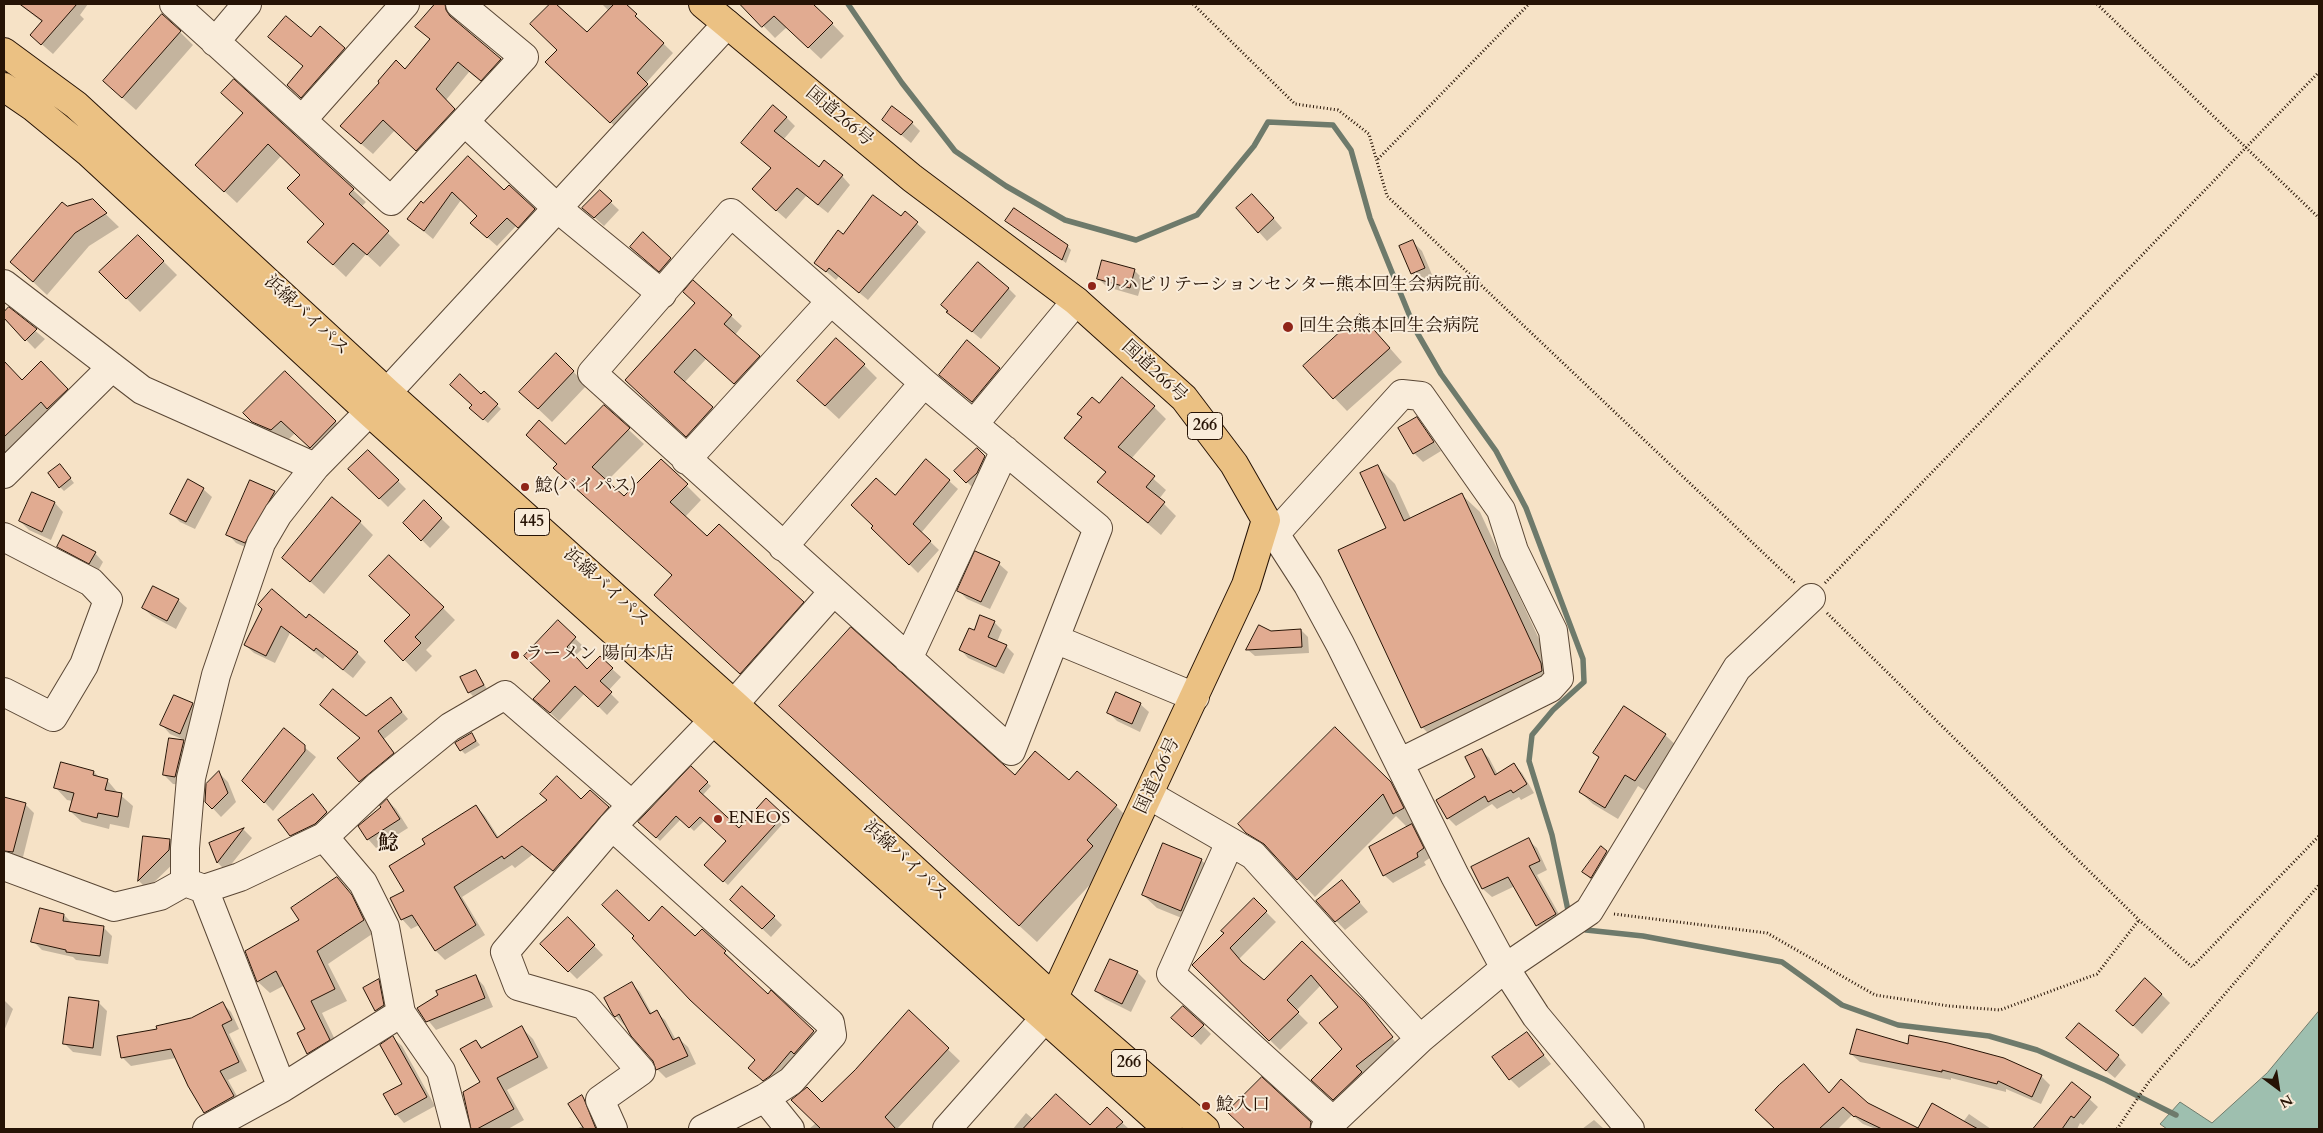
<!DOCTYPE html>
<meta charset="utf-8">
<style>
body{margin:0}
#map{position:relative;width:2323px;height:1133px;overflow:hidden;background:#f6e2c6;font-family:Cardo,serif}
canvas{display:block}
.frame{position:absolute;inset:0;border:5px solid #261305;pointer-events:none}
.north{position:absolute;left:2253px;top:1063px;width:50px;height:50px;-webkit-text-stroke:4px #f9ecda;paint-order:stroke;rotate:149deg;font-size:14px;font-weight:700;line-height:20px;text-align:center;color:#261305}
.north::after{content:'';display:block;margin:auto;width:18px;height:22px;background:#261305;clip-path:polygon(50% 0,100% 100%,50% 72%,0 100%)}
</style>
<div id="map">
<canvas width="2323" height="1133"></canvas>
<div class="frame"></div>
<div class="north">N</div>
</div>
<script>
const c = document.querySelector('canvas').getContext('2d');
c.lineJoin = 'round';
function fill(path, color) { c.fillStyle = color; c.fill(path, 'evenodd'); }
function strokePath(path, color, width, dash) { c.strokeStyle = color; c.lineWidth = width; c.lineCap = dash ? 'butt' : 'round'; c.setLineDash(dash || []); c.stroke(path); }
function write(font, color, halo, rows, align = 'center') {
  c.font = font + ' Cardo,"Noto Serif JP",serif'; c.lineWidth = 4; c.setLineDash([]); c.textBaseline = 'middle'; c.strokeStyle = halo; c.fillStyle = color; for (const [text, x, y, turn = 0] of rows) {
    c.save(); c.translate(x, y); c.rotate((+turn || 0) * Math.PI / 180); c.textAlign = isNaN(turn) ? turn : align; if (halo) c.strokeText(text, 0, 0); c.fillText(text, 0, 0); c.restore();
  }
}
const water = new Path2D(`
 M2319,1011V1129H2167L2160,1124L2180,1102L2212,1123L2267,1073Z`);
fill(water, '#9ebfaf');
strokePath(water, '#6e7a6b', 1);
fill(new Path2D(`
 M19,4H88L80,15L84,19L53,54L31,35L42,22Z
 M436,4H444L455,15L456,22L511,70L492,91L469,72L446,100L465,120L428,161L395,130L373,154L353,137L431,40L417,27Z
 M552,4L587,34L609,11L602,4H623L673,53L646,83L657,95L621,132L557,72L558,50L532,24Z
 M745,4H813L844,36L821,59L787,27L775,38L743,5Z
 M180,32L193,45L136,110L118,94Z
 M270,37L311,39L344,49L352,58L310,106L297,94L304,67Z
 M234,81L353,190L366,202L361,207L400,245L380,267L366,254L346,277L309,242L325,224L301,175L281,156L237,203L209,177L244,114Z
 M786,117L795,126L783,140L819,169L842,176L850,185L828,213L806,196L786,219L762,198L772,169L752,152Z
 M883,120L912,123L920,131L911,143Z
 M468,157L505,192L534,210L543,218L527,235L516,226L497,246L480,231L478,216L461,200L433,239L409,219Z
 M600,192L619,210L604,226L584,208Z
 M92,201L119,227L89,246L47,295L12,262L66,207Z
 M1261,204L1282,228L1267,241L1259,232Z
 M905,213L926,232L868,300L839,276L836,280L815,262L843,235L901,218Z
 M1006,221L1067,246L1071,250L1066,263Z
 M643,234L679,267L669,279L631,247Z
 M138,236L177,275L140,312L101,273Z
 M1413,242L1422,251L1433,277L1420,282L1412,273Z
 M1134,270L1143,279L1138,296L1107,287L1098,278Z
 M694,282L742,326L735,335L770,367L745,394L706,359L684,383L723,419L697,447L637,391L696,304Z
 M1008,288L1016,296L981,339L948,312Z
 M9,309L45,339L35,349L4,317Z
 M1373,329L1402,362L1347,411L1304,366Z
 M967,342L1013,382L986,415L940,375Z
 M556,355L587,385L552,422L534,405Z
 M4,363L22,381L51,373L77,400L4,469Z
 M864,365L877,378L839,419L812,394Z
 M285,372L349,435L324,460L295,433L285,443L266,435L245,413Z
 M484,393L501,409L488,423L475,412L473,405Z
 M1099,405L1154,407L1166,419L1131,459L1166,490L1159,499L1176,516L1161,535L1099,482L1106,473L1066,438Z
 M604,407L644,444L606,482L625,498L661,460L701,500L685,517L707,537L803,602L818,617L755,688L670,609L673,576L555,468L565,446Z
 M1417,419L1441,451L1423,462L1414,453Z
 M977,450L993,465L976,491L956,471Z
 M368,451L406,489L388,507L350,469Z
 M1378,467L1395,484L1411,519L1462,495L1480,512L1559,682L1440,745L1422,727Z
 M63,469L74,483L64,491L60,487Z
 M949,481L958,489L921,533L939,550L918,573L873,528L895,497Z
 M203,489L212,497L195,529L180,522L172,514Z
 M274,492L282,500L254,551L236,543L228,534Z
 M33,494L55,503L63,512L51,540L29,530L20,521Z
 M424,502L450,527L430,548L405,523Z
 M360,522L373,535L324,594L284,558Z
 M58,546L95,553L103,562L98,571L67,555Z
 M999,564L1008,572L990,609L967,599L958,590Z
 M178,600L187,608L176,629L152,616L143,608Z
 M443,608L455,620L426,650L432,656L416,672L386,641Z
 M263,609L306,620L357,653L366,662L353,678L325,656L323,659L290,633L275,663L254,653L245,645Z
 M558,622L584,647L574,657L588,671L600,658L621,677L608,691L619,702L607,715L585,693L559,721L544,707L552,681Z
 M994,622L1002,630L997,642L1006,646L1014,654L1004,674L968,658L961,650L975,632Z
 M1301,630L1308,637L1309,653L1255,656L1248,650L1271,632Z
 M476,671L487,689L473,696L469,692Z
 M391,699L408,719L384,739L400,760L367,789L339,758L362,738L366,718Z
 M192,704L201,713L189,742L170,734L162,725Z
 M1140,704L1149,712L1140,732L1117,721L1109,713Z
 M797,723L1015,776L1069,782L1116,806L1133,823L1103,858L1109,864L1037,942Z
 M1335,729L1408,801L1420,826L1415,829L1420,834L1431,857L1424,862L1426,865L1393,883L1384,875L1408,828L1396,816L1315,897L1279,859L1265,850L1239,824Z
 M284,730L316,757L273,811L244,781Z
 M471,734L480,745L465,754L461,750Z
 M1665,735L1678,747L1647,792L1638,786L1618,819L1593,804L1580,792L1600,758L1594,753Z
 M183,741L192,750L184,785L173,784L164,775Z
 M1481,750L1489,758L1498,775L1514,765L1522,773L1534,793L1521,800L1519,797L1497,809L1492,804L1456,826L1448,818L1477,777Z
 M691,768L711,786L702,796L739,829L766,800L787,819L728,885L706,865L728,841L705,820L694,831L681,819L660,841L640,822Z
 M94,772L100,778L107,780L118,793L133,806L129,828L110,824L109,829L82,822L70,811L73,801L67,800L56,788Z
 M219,773L228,782L236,802L221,817L206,801Z
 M313,796L335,822L300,844L291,835Z
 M4,799L25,804L34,813L22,861L4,863Z
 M387,800L396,809L408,828L376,848L368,839Z
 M476,806L485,816L499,838L608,808L617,817L563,880L532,855L515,868L512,865L462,897L485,935L445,960L436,951L419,925L411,929L402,919L406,891L427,844Z
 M244,830L252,838L226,871L218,863L210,844Z
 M144,837L170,840L178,849V859L147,889L139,881Z
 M1528,840L1537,848L1547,870L1537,875L1564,923L1545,934L1537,925L1515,886L1492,897L1483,889L1473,867Z
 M1601,848L1615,861L1592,881L1584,872Z
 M1201,860L1215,873L1194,923L1157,908L1143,895Z
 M337,878L363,909L375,932L328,964L347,1001L322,1013L341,1052L320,1065L308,1053L307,1029L285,985L270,993L258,982L247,952L301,920Z
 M1342,882L1368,912L1345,930L1318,902Z
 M1254,900L1276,922L1239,959L1247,967L1264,982L1302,943L1364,1002L1396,1043L1344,1109L1323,1090L1344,1049L1339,1007L1321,985L1296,1011L1308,1023L1280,1050L1194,965Z
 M740,908L774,917L782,925L771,937Z
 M64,915L72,923L103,927L112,936L108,964L76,960L73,957L42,950L33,941Z
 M568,919L603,955L577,979L542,944Z
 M649,923L695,938L702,930L734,961L732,962L768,996L771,992L822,1041L773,1088L759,1077V1065Z
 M1137,972L1146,981L1131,1012L1105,999L1096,991Z
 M476,977L484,986L493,1007L436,1030L418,1008Z
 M379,981L387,989L392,1014L385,1019L376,1010Z
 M632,984L640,992L652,1014L656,1012L665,1020L676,1040L679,1039L688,1047L696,1064L666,1078L657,1069L654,1061L626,1024L624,1025L616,1016Z
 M2161,994L2170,1003L2142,1034L2126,1019Z
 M4,1000L13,1009L4,1031Z
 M98,1002L107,1011L101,1056L73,1052L65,1044Z
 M223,1004L231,1012L239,1029L229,1034L247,1071L228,1080L242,1105L213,1121L205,1112L176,1058L131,1066L122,1057L158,1030L191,1019Z
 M909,1012L960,1061L897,1129H809L816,1123L822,1103L856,1071Z
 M1173,1018L1203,1026L1211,1034L1201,1045Z
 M522,1028L533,1039L548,1068L507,1090L524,1120L508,1129H472L464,1093L481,1083L476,1041L483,1048Z
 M1527,1034L1551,1064L1519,1088L1510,1079Z
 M393,1038L402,1046L435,1106L404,1123L396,1114L403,1084Z
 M1909,1046L2041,1076L2050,1085L2041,1104L2006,1089V1092L1951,1078V1080L1860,1062L1851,1054Z
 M2077,1047L2118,1056L2126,1065L2115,1078Z
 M2073,1084L2098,1107L2083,1125L2080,1123L2077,1129H2035Z
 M1830,1094L1868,1104L1918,1129H1876L1863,1124L1852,1115L1838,1129H1777L1765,1118Z
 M581,1097L589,1105L600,1129H576L583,1126Z
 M1933,1105L1963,1122L1969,1114L1991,1129H1919Z
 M1107,1109L1129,1129H1013L1026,1113L1034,1120L1090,1127Z
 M1229,1112L1310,1123L1316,1129H1246Z
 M1594,1120L1604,1129H1582Z`), '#0003');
strokePath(new Path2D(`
 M848,4L902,83L955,151L1006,186L1065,220L1136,240L1197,215L1254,146L1268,122L1333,125L1351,150L1370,218L1415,329L1441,374L1496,451L1526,508L1583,659L1584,682L1553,710L1532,735L1529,761L1552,835L1569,915
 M1580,927L1586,930L1643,936L1782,962L1842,1005L1898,1025L1989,1036L2037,1050L2106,1080L2176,1115`), '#6e7a6b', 5.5);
const building = new Path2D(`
 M20,4H77L41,45L30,35L42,21Z
 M435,4H445L446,10L450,16L501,59L481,81L458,62L436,89L455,109L416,151L383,120L361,144L340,126L379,83L378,81L396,60L405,69L430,39L415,27Z
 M550,4H556L587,32L614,4H626L637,14L635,16L664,43L637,73L648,84L610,123L545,62L557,50L530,24Z
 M740,4H813L833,23L808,48L774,16L762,27Z
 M162,14L181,31L122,98L103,81Z
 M286,16L311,37L320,26L345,48L301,98L287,85L303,66L268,37Z
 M234,79L354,189L349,194L389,231L367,255L353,243L333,265L307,242L324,224L287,188L300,175L268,144L224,192L195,165L243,113L221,93Z
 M773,105L787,117L774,131L819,167L824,160L843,175L818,205L797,188L776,211L752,189L771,168L741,143Z
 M892,106L913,122L901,135L882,120Z
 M468,156L504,190L509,185L535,209L518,228L507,218L487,238L470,223L477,216L452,192L424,231L407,219L421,201L423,203Z
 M600,190L612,201L594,218L582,208Z
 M1252,194L1274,218L1258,233L1236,208Z
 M873,195L901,216L905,211L918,222L859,293L829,268L826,272L814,263L838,230L843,234Z
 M93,199L107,213L75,233L33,282L10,262L62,202L67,206Z
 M1014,208L1068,245L1062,260L1005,221Z
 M643,232L671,258L659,272L630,247Z
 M138,235L164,261L126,299L99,272Z
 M1413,240L1425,268L1411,274L1399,246Z
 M1102,260L1135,269L1130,288L1097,279Z
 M978,262L1009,288L972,332L946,312L948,311L941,305Z
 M693,280L732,315L724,324L760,356L734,384L695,349L674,372L713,407L686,437L625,380L695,303L683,292Z
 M9,307L37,329L25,341L4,318V312Z
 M1360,314L1390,348L1333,399L1303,366Z
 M836,338L865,364L825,406L797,381Z
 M967,340L1000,368L972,402L939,375Z
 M556,353L574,371L538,409L519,392Z
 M4,361L22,380L41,361L68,389L47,409L41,402L4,437Z
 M285,371L336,421L310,448L281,421L271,430L252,422L243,413Z
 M460,374L481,394L484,391L498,404L483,420L469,408L472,405L450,385Z
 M1122,377L1155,406L1118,447L1155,476L1146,487L1165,502L1148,523L1097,482L1106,472L1064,438L1082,417L1077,414L1092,397L1099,403Z
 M604,405L630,428L592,467L624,496L661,459L688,484L670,502L707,536L719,524L804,602L740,674L654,595L672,575L553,468L557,464L526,435L539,420L565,444Z
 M1417,417L1434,442L1413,454L1398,428Z
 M977,448L985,456L977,473L966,483L954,471Z
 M368,450L399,480L379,499L348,469Z
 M926,459L950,480L913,524L931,541L909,565L871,528L873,526L851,505L876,478L895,495Z
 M60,464L71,478L59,488L48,473Z
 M1378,465L1404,521L1462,493L1541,663L1542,671L1421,728L1338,550L1386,528L1360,473Z
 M188,479L204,488L186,522L170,514Z
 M250,480L275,491L245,543L226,535Z
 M32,492L55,502L42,532L19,521Z
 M332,497L361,521L310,582L282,558Z
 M424,500L442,518L421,541L403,523Z
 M63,535L96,552L89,564L57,547Z
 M975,551L1000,562L981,602L957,591Z
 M389,555L444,607L415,637L421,643L403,661L384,641L410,615L369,576Z
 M153,586L179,599L167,621L142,608Z
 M272,589L306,618L309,614L358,652L343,670L316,648L314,651L281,626L266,656L244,645L262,609L258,605Z
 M980,615L995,621L988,637L1007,645L996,667L959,650L969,628L974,630Z
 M558,620L576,637L567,647L587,669L600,656L613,668L600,681L612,692L598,707L575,686L550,713L533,699L550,681L524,656Z
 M1259,625L1271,631L1301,629L1302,647L1246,650Z
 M851,627L1015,775L1035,751L1069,780L1077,771L1117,805L1087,840L1093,846L1019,926L779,706Z
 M476,670L484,685L468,693L460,677Z
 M333,689L366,716L391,697L402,712L378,731L394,753L359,782L337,758L360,738L320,705Z
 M1116,692L1141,703L1132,724L1107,713Z
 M174,695L193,703L180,734L160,725Z
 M1624,706L1666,734L1635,781L1625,775L1605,808L1579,792L1599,757L1593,753Z
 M1335,727L1391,782L1404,808L1393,814L1383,794L1297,880L1264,844L1246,833L1238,824Z
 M284,728L305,745V751L264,803L242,781Z
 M472,733L476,741L460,751L455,743Z
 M169,738L184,740L175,777L163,775Z
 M1482,749L1495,775L1514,763L1527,784L1513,793L1511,790L1488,802L1485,796L1447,819L1436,800L1475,777L1465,757Z
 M61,762L94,771L93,775L108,779L105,790L122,793L118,817L98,813L97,818L69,811L74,793L54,788Z
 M691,766L708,782L699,791L739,828L766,798L784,815L723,882L704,865L726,841L700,817L689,828L676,816L656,838L638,822Z
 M219,771L228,793L212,809L205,802L206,784Z
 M557,776L581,799L590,790L609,807L553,871L522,846L504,859L502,856L454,887L476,925L435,951L412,915L401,920L390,898L404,891L389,866L425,844L422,839L476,805L497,838L547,800L540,794Z
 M313,794L327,812L315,824L290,836L278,820Z
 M4,797L26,803L13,852L4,851Z
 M387,799L400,819L367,840L358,826L381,807L380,806Z
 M1412,824L1424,848L1417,853L1418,857L1383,876L1369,847Z
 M244,828L217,863L209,843Z
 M143,836L170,839L169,850L138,881Z
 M1529,838L1540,861L1529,866L1556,914L1536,926L1508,877L1482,889L1471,867Z
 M1163,843L1202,859L1181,911L1142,895Z
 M1601,846L1607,851L1591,878L1582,872Z
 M337,877L352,895L364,920L317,951L335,989L311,1001L330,1040L307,1054L297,1033L305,1029L276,971L257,982L245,951L299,920L291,908Z
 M1342,880L1360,902L1335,922L1316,901Z
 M742,886L775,916L762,929L730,900Z
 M617,890L649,921L662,906L695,936L702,929L726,951L724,953L768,994L771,990L814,1031L794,1054L791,1051L770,1076L763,1081L748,1068L755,1060L690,1000L632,938L634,936L602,905Z
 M1254,898L1267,911L1230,948L1242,962L1264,980L1302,941L1365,1002L1393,1037L1356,1066L1362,1072L1333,1100L1311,1080L1342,1049L1319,1023L1338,1007L1311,975L1287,1000L1299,1012L1269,1041L1192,965L1224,933L1221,931Z
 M40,908L64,914L63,921L104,926L100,956L66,952V950L31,942Z
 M568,917L595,945L568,972L540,944Z
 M1110,959L1138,971L1122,1004L1095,991Z
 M476,975L485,998L426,1022L417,1008L438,995L436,991Z
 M2145,978L2162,994L2133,1026L2116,1011Z
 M379,979L384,1005L375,1011L363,988Z
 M632,982L650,1014L657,1010L673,1040L679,1037L688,1056L656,1070L653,1061L631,1036L619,1014L615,1017L613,1015L604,998Z
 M69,997L99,1001L93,1048L63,1044Z
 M223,1002L232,1020L222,1025L239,1062L220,1071L234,1096L204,1113L188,1086L171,1049L121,1058L117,1036L157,1029L156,1026L191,1018Z
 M1183,1006L1204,1025L1192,1037L1171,1018Z
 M909,1010L949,1048L885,1117L896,1129H821L791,1100L807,1087L822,1102L855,1070Z
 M2079,1023L2119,1055L2106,1071L2066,1038Z
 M522,1026L538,1057L497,1078L514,1109L477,1129H471L463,1092L480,1082L460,1049L476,1040L481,1048Z
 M1857,1029L1908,1044L1909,1035L1948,1043L2004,1058L2042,1075L2032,1097L1998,1081L1997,1084L1942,1070V1072L1850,1054Z
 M1527,1032L1544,1055L1509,1080L1492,1057Z
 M393,1036L427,1097L395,1115L383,1094L402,1084L380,1045Z
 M1804,1064L1829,1093L1841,1079L1868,1103L1918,1128L1932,1103L1978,1129H1882L1855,1116L1854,1117L1843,1107L1819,1129H1775L1755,1110L1779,1085Z
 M1262,1077L1311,1122L1310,1129H1245L1227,1112Z
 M2072,1082L2091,1097L2074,1118L2071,1116L2062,1129H2033Z
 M1056,1094L1090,1125L1107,1107L1123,1122L1115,1129H1023Z
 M582,1095L584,1099L596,1129H584L568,1104Z`);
fill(building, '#e1ab91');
strokePath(building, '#261305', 1);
const minor = new Path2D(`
 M174,4L391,201L524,57L460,4
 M215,42L247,4
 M302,120L405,4
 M465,122L557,208L662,294
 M731,213L924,383L1098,528L1011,751L592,373Z
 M4,284L142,390L315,467
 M974,424L1076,301
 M686,460L831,301
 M4,474L112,367
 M1266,520L1308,585L1340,644L1455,876L1505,968L1536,1016L1630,1129
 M1275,534L1402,394L1421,396L1501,510L1514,551L1553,631L1559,678L1550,688L1399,763
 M4,537L91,582L108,600L84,665L53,717L4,692
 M783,547L924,383
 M1055,639L1195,697
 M908,659L1005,450
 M734,704L833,592
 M1149,795L1253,855L1420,1039
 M612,826L830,1023L832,1035L791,1081L765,1098
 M324,837L363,883L385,927L401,1013L441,1071L456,1129
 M1230,842L1171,974L1333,1121
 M4,866L114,907L160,896L185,882L204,889L240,877L324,837L379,785L450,727L505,695L632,805
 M185,882V848L191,778L216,675L261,543L278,514L315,467L369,412L727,24
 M204,889L282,1088
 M207,1129L282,1088L401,1013
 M613,1129L600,1100L641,1071L584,1005L518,986L505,952L612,826L714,720
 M703,1129L765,1098L790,1129
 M947,1129L1045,1018
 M1325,1129L1420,1039L1505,968L1589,911L1737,668L1811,598`);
const highway = new Path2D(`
 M703,4L912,178L1076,301L1184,398L1234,464L1266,520L1246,585L1047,1012
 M4,52L76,105L387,392L734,704L1054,998L1205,1129
 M4,87L33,107L89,153L369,412L1168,1129`);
strokePath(minor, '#5a4735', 30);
strokePath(highway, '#261305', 30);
strokePath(new Path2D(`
 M1193,4L1295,104L1338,110L1369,134L1387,196L1795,583
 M2097,4L2319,218
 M1378,159L1529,4
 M1825,583L2319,72
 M1827,613L2139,920L2192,967L2319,836
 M1614,914L1767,933L1875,995L1949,1006L2000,1010L2097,974L2139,920
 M2117,1129L2148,1083L2319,885`), '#261305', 3, [1, 2.5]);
strokePath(minor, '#f9ecda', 28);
strokePath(highway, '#ebc183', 28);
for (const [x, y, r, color] of [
 [1092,286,5,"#8f2418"],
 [1288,327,6,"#8f2418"],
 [525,487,5,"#8f2418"],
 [515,655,5,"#8f2418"],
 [718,819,5,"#8f2418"],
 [1206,1106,5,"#8f2418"]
]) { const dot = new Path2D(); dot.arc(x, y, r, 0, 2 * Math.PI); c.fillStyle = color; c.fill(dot); strokePath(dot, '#f9ecda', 2); }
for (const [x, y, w] of [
 [1205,426,35],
 [532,522,35],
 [1129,1063,35]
]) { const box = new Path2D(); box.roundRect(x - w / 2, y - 13.5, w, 27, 4); c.fillStyle = '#f9ecda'; c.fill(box); strokePath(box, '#261305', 1); }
write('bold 16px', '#261305', null, [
 ["266",1205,426],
 ["445",532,522],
 ["266",1129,1063]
]);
write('18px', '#261305', '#f9ecda', [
 ["国道266号",839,117,40],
 ["浜線バイパス",306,316,43],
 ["国道266号",1154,372,43],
 ["浜線バイパス",606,588,42],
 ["国道266号",1158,776,-65],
 ["浜線バイパス",905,861,43]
]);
write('18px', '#261305', '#f9ecda', [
 ["リハビリテーションセンター熊本回生会病院前",1102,286],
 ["回生会熊本回生会病院",1299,327],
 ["鯰(バイパス)",535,487],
 ["ラーメン 陽向本店",525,655],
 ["ENEOS",728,819],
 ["鯰入口",1216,1106]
], 'left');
write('bold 20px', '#261305', '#f9ecda', [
 ["鯰",388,844]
]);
</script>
